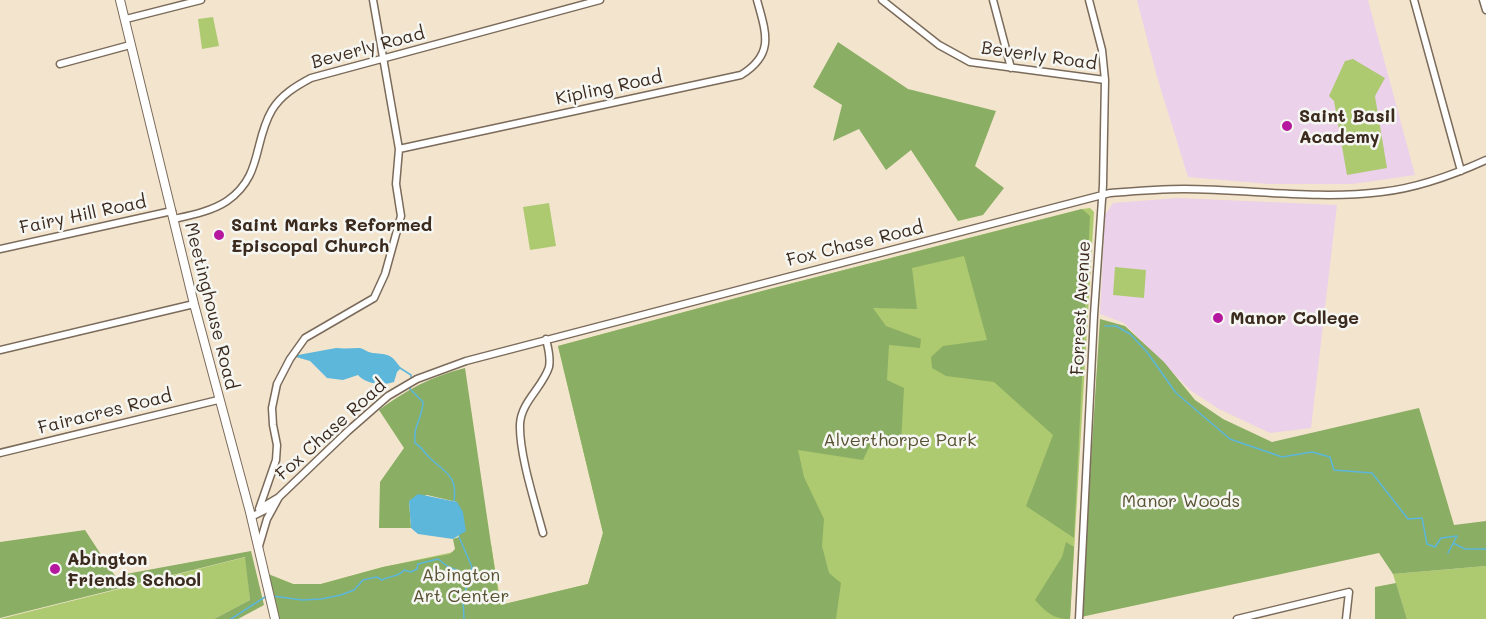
<!DOCTYPE html>
<style>
body{margin:0}
canvas{display:block;background:#f3e4cd}
</style>
<canvas width="1486" height="619"></canvas>
<script>
const c = document.querySelector('canvas').getContext('2d');
c.lineJoin = 'round';
function fill(path, color) { c.fillStyle = color; c.fill(path, 'evenodd'); }
function strokePath(path, color, width, dash) { c.strokeStyle = color; c.lineWidth = width; c.lineCap = dash ? 'butt' : 'round'; c.setLineDash(dash || []); c.stroke(path); }
function write(font, color, halo, rows, align = 'center') {
  c.font = font + ' Mali,sans-serif'; c.lineWidth = 5; c.setLineDash([]); c.textBaseline = 'middle'; c.strokeStyle = halo; c.fillStyle = color; for (const [text, x, y, turn = 0] of rows) {
    c.save(); c.translate(x, y); c.rotate((+turn || 0) * Math.PI / 180); c.textAlign = isNaN(turn) ? turn : align; if (halo) c.strokeText(text, 0, 0); c.fillText(text, 0, 0); c.restore();
  }
}
fill(new Path2D(`
 M1137,0H1368L1415,175L1352,184H1269L1188,177L1157,77Z
 M1178,198L1337,205L1311,428L1270,433L1219,409L1190,390L1124,323L1100,314L1105,215L1113,203Z`), '#ecd1ea');
fill(new Path2D(`
 M213,17L219,46L202,49L198,19Z
 M1353,59L1385,78L1375,96L1387,168L1347,175L1334,101L1329,96L1345,61Z
 M549,203L556,246L530,250L523,207Z
 M1090,208L1094,212L1070,619H279L268,574L293,584H321L383,567L491,544L501,605L588,584L603,533L558,346L766,290L1082,209Z
 M1115,267L1146,270L1144,298L1113,295Z
 M246,557L250,600L214,619H0Z
 M1486,566V619H1407L1393,574Z`), '#aeca71');
fill(new Path2D(`
 M838,42L908,89L996,111L975,166L1004,188L983,215L958,221L911,150L886,170L859,129L833,141L842,105L813,87Z
 M1082,209L1090,216L1074,538L1026,506L1053,435L994,382L946,376L932,368L931,357L943,346L987,340L964,256L912,268L917,309L873,308L886,326L921,339L920,348L889,345L887,380L904,388L901,444L873,439L863,460L798,450L804,477L824,519L822,546L829,573L841,583L836,619H279L268,574L293,584H321L383,567L450,554L455,549L453,539L459,537L457,502L427,495L409,501L411,528H379L380,482L404,448L379,410C406,390 432,376 465,368L500,605L588,584L603,533L558,346L766,290Z
 M1100,319L1125,326L1164,362L1195,400L1223,419L1272,442L1419,408L1454,525L1486,521V566L1393,574L1379,553L1081,617Z
 M85,530L115,576L251,551L264,605L238,619H214L250,600L245,557L0,618V542Z
 M1066,542L1074,547L1070,619C1053,619 1046,612 1035,600L1062,557Z
 M1396,583L1407,619H1375V587Z`), '#8aae63');
fill(new Path2D(`
 M336,348C344,349 352,348 360,348C364,349 369,353 373,353C389,355 390,353 401,368L397,372L394,382C382,386 366,384 358,375L343,380L327,378L310,361L296,357L298,355Z
 M418,494L457,502L463,512L466,531L453,539L418,534L411,528L409,501Z`), '#5db7db');
strokePath(new Path2D(`
 M1105,326H1116L1130,334L1147,352L1176,393L1230,439L1282,457L1312,452L1330,457L1334,470L1372,473L1408,519L1422,518L1427,544L1435,547L1441,538L1457,536L1448,553
 M400,368L411,375V381
 M411,385L410,389L423,402C422,420 413,425 415,443C423,448 425,454 432,460C448,474 457,477 454,501
 M459,537L472,567L463,600L464,619
 M1453,543L1465,549H1486
 M273,596L302,600L321,599L341,595L354,590L363,580L377,577L382,580C389,576 399,577 404,570L411,572L417,569L418,564L438,559L447,566L470,576
 M231,619L265,597`), '#5db7db', 1.5);
const minor = new Path2D(`
 M882,0L939,45L970,62L1105,80
 M993,0L1011,68
 M1414,0L1461,171
 M1483,0L1486,10
 M126,19L201,0
 M60,64L130,45
 M399,149L741,75C775,54 766,33 757,0
 M174,219C192,215 212,211 227,201C263,176 253,142 272,110C281,95 296,86 311,78L600,0
 M0,249L172,211
 M0,350L194,304
 M0,453L218,400
 M259,509L276,460L277,445L273,425L272,408L277,384L290,359L305,338L374,298L385,274L401,216L396,184L399,149L373,0
 M259,509L279,497
 M251,517L271,507
 M543,533C535,503 519,454 520,424C521,402 543,387 549,367C551,357 548,348 546,339
 M259,546L267,519L279,497L348,431L388,396L417,379L466,361L1110,193C1135,191 1159,189 1184,189C1248,189 1317,200 1381,192C1418,188 1453,175 1486,160
 M1079,619L1094,315L1103,185L1105,80L1102,50L1089,0
 M1237,619L1349,592L1346,619`);
const tertiary = new Path2D(`
 M120,0L194,304L250,512L275,619`);
strokePath(minor, '#7b6b5b', 9);
strokePath(tertiary, '#7b6b5b', 10);
strokePath(minor, '#fff', 6);
strokePath(tertiary, '#fff', 8);
for (const [x, y, r, color] of [
 [1287,126,6,"#b5179e"],
 [219,235,6,"#b5179e"],
 [1218,318,6,"#b5179e"],
 [55,569,6,"#b5179e"]
]) { const dot = new Path2D(); dot.arc(x, y, r, 0, 2 * Math.PI); c.fillStyle = color; c.fill(dot); strokePath(dot, '#f6f6f2', 2); }
write('18px', '#3b2a1e', '#f6f6f2', [
 ["Beverly Road",368,48,-15],
 ["Beverly Road",1039,56,8],
 ["Kipling Road",609,88,-12],
 ["Fairy Hill Road",83,215,-12],
 ["Fox Chase Road",855,244,-14],
 ["Meetinghouse Road",211,306,76],
 ["Forrest Avenue",1081,308,-87],
 ["Fairacres Road",105,412,-14],
 ["Fox Chase Road",331,430,-42]
]);
write('bold 18px', '#3b2a1e', '#f6f6f2', [
 ["Saint Basil",1299,116],
 ["Academy",1299,137],
 ["Saint Marks Reformed",231,225],
 ["Episcopal Church",231,246],
 ["Manor College",1230,318],
 ["Abington",67,559],
 ["Friends School",67,580]
], 'left');
write('18px', '#585233', '#f6f6f2', [
 ["Alverthorpe Park",900,440],
 ["Manor Woods",1181,501],
 ["Abington",461,575],
 ["Art Center",461,596]
]);
</script>
